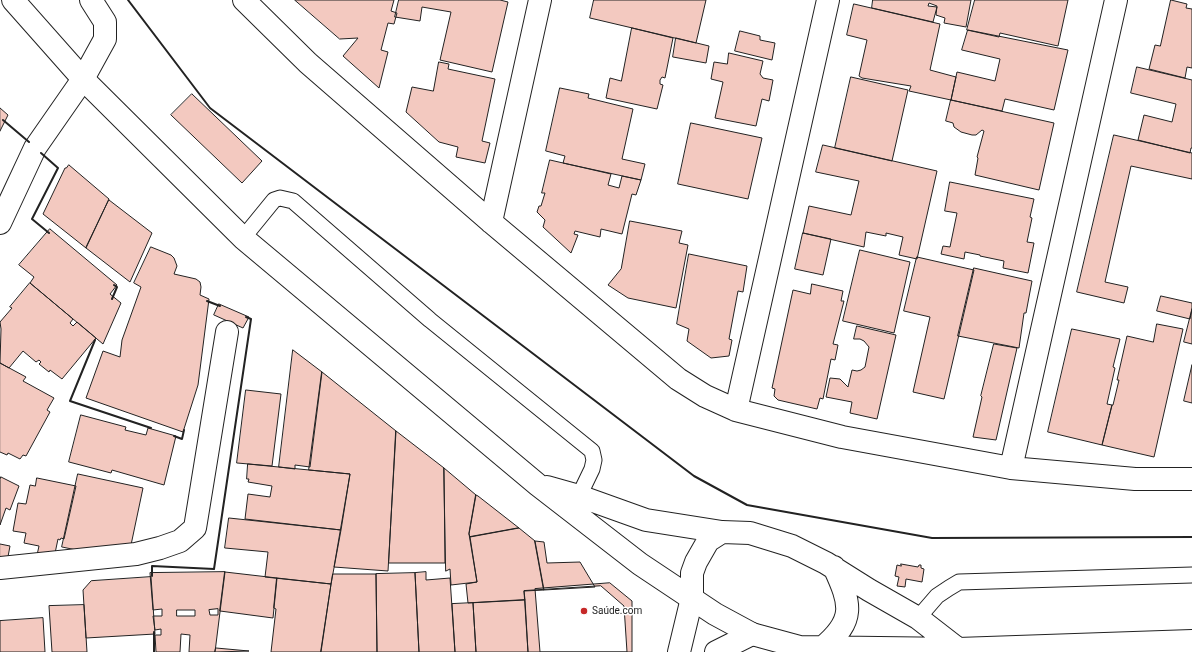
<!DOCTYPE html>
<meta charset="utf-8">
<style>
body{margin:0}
canvas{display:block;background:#fff}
</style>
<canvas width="1192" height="652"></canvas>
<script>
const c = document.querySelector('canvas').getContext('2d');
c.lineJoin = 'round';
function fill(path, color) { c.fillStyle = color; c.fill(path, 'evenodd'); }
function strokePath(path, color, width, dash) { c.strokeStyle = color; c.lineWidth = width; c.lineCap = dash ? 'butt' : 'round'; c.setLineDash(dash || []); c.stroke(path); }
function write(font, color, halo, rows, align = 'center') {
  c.font = font + ' Roboto,sans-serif'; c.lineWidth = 3; c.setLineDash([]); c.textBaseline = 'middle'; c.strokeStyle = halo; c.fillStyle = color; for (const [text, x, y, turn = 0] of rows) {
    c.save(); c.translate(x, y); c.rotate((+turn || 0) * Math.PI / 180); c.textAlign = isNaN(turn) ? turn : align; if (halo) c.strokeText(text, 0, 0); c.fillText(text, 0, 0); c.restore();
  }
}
const building = new Path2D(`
 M295,0H394L391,11L397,13L394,24L388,23L381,50L388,52L379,88L343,56L358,38L340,39Z
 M399,0H500L508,2L492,72L440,60L451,12L422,7L420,21L395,17Z
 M594,0H706L696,43L590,18Z
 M873,0H971L966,27L944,23L945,18L936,15L937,6L929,3L928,6L937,7L933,22L872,8Z
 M975,0H1068L1058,46L1000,33L999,37L967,30Z
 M1171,0L1187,4L1186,8L1192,9V68L1187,67L1185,78L1149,69L1155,45L1160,46Z
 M854,4L940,24L930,70L956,77L951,100L909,91L911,86L862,78L859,76L867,40L847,35Z
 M632,28L673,38L665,78L662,77L660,80V84L663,85L657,109L606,98L610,78L621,81Z
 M968,30L1068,50L1054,110L1005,99L1002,111L951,100L957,72L995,81L1000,59L962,50Z
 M740,31L760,36V40L775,43L772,60L735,51Z
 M676,38L709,46L706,63L673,57Z
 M729,53L763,61L760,74L763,78L773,80L769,101L762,99L756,126L715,118L723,82L711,79L714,62L727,64Z
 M439,62L449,64L448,69L495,79L482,141L490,143L485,163L456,157L458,147L439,142L406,112L412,87L433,91Z
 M1137,67L1192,80V148H1191L1190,153L1138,140L1144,115L1172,122L1176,104L1131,93Z
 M851,77L908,90L892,161L835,148Z
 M560,88L589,94L588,98L633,109L622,159L645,164L641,180L563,163L565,156L546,151Z
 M192,94L262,161L242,183L171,115Z
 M951,100L1054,123L1039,190L975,175L978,158L977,157L984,131L982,130L976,135H972L961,132L954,127L953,123L946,121Z
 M0,108L8,115L0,131Z
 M691,123L762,138L748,199L678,184Z
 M1114,135L1192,153V179L1131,166L1105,282L1128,287L1124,303L1077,292Z
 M823,145L937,171L917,259L899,255L903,237L886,233V236L866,232L864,247L803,233L809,206L851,215L859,181L816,172Z
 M550,160L611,174L608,185L619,188L622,176L641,180L636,195L632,194L622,234L601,229L600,237L575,231L574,234L578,235L571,253L543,227L545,220L537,212L539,206H541L545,193H542Z
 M69,165L109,199L86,248L43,214L65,168H66Z
 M950,182L1034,199L1030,217L1032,218L1027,242L1034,243L1028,273L1003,268L1004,261L980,256V255L965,252L964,259L941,254L943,246L950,247L957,213L945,211Z
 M109,200L152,233L130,282L86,248Z
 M630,221L682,231L679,243L688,245L676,308L628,298L608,285L621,269Z
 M50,229L117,285L110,294L121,303L103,344L30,283L34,277L19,265Z
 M803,233L831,239L823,275L795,269Z
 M151,247L171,255L174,258L177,266L174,274L196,279L200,282L201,287L200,295L209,299L198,385L183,432L86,398L103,351L120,357L122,340L141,287L134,283Z
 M860,250L910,262L894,333L843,321Z
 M689,254L747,266L743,292L738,291L729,339L732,340L729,356L711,358L687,341L689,329L677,324Z
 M917,257L974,270L944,399L913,392L930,317L904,311Z
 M974,268L1032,281L1026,313H1024L1019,348L958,336Z
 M30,283L73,319L70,323L73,326L77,322L96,338L62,379L50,370L49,372L39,364L41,362L39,360L36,362L23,351L9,368L0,363L1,329L0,322L12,308L10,307Z
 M812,284L843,291L841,301H844L833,344L838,345L835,360L831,359L823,399L820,398L817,409L778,400L774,396L775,389L772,388L793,290L810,294Z
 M1161,296L1192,303V309L1190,319L1157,311Z
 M219,304L249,317L243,328L214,315Z
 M1192,309V344L1184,342Z
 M1157,324L1183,329L1154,457L1102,445L1112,405H1113L1119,380H1117L1127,336L1153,342Z
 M857,326L896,335L877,419L850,413L852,402L826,397L830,378L840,379L848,387L852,370L857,371L861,370L865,367L869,347L864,341L860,339H854Z
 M1072,329L1120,339L1113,367L1115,368L1107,404L1112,405L1102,445L1048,432Z
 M994,344L1017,348L996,440L973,437L982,397L981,396Z
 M293,350L322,372L310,467L295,465V469L279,467Z
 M0,363L26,377L23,381L54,398L47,410L50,412L26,456L23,455L20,459L8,453L7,455L0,452Z
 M1192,365V403L1184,401Z
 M322,372L396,431L388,571L334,567L350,474L309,470Z
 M246,390L281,394L272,466L237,463Z
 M81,415L126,427L125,430L146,435L148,428L176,436L164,485L112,470L111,473L69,462Z
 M396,431L444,468L445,563H389Z
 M248,464L350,474L341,530L245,519L248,494L270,497L272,486L248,482L249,479H247Z
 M444,468L476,495L469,534L477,582L451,585L450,569L446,571Z
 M78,474L143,488L131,545L91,553L62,547Z
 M1,477L19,486L10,510L6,508L0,525V480Z
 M37,478L76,486L64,539L61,538L60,540L58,539L54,558L37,555L39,546L24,543L26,533L13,531L18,503L26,504L30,485L35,486Z
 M476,495L478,496L519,528L470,537L469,534Z
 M229,518L341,530L331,584L265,577L268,552L225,548Z
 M519,528L535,541L544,590L524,591L525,600L468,603L466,584L477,582L470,537Z
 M535,541L544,542L547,563L580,562L595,587L544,590Z
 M0,544L10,546L7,562H0Z
 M901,564L918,567L919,565H921V568L924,569L922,582L906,579L905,587L897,586L899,577L895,576L897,565L901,566Z
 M225,572L215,652H189L190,635L181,634L180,652H156L155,635H161V629L155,630L153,616H162V609L153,610L150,573ZM218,609V615H210L209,610ZM177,610H195V616H177Z
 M225,572L277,578L273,618L220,611Z
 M426,572V580L450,578L455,652H419L415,573Z
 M415,573L419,652H377L376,574Z
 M333,574H376L377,652H321Z
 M151,577L155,634L86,638L83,590L91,581Z
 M277,578L331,584L321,652H271L276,609L274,608Z
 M610,583L632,601V652H540L535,589Z
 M601,586L624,606L627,652H528L524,591Z
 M525,600L528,652H476L473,603Z
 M473,603L476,652H455L452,604Z
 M84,605L87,652H52L49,606Z
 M43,618L45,652H0V621Z
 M216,648L249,651L215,652Z`);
fill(building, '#f3c9c0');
strokePath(building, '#222', 1);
const lane = new Path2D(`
 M243,238L274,200L280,198L293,201L430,320L592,451L594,460L592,469L579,496
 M918,618L937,596L949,588L959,582L1192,575`);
const street = new Path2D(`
 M244,0L308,63L491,222L678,379L705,396L736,410L842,437L1011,468L1135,479H1192
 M491,222L540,0
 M0,223L35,148L83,79L105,39V22L91,0
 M736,410L828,0
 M1011,468L1116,0
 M0,568L136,554L160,548L180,541L195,528L227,332
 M679,652L692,598
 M716,652L752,634`);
const secondary = new Path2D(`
 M13,0L83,79L243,238L538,485L640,564L715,614L752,634L800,647L958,649L1192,641
 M547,487L579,496L646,520L722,532L750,533L792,546L826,563L869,590L918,618L958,649
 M692,598V573L696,562L708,541L722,532
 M822,648C856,620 851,604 834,567`);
strokePath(lane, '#222', 17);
strokePath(street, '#222', 24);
strokePath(secondary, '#222', 24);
strokePath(lane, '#fff', 15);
strokePath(street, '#fff', 22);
strokePath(secondary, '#fff', 22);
strokePath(new Path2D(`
 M128,0L210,108L694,476L747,505L932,538L1192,537
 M3,120L29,142
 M41,153L58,168L32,219L49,233
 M112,299L117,287L114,285
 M207,301L220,306
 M95,340L70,401L151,428
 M174,436L182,439L184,430
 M152,576V566L214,569L251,319L246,317
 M154,632V652`), '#222', 2);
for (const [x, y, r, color] of [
 [584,611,4,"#c62828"]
]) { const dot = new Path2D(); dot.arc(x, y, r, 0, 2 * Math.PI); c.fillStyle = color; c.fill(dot); strokePath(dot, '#fff', 1.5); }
write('10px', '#222', '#fff', [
 ["Saúde.com",592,611]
], 'left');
</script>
